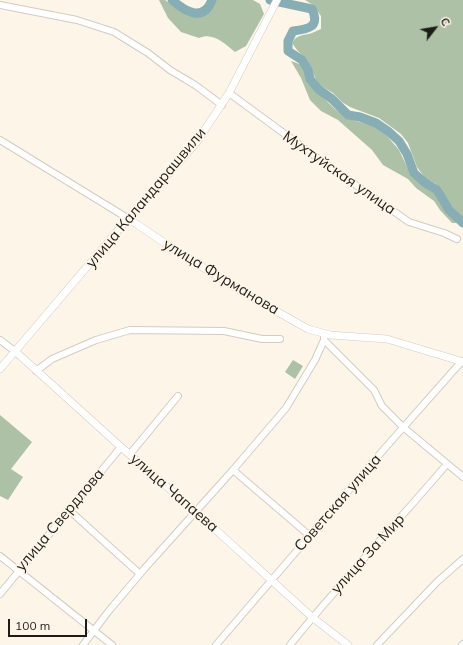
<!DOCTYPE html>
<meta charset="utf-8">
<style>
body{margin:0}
#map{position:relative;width:463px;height:645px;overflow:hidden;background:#fcf5e8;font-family:Mulish,sans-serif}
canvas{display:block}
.north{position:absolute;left:415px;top:8px;width:40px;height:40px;-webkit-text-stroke:3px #fcf5e8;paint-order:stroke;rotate:59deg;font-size:11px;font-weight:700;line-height:16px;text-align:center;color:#1f1c18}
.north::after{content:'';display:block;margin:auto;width:14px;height:18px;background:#1f1c18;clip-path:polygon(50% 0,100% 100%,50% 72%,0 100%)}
.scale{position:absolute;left:8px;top:619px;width:79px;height:18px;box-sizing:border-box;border:2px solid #1f1c18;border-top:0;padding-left:5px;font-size:12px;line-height:14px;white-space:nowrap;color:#1f1c18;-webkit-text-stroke:3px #fcf5e8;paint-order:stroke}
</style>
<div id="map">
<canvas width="463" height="645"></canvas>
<div class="north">С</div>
<div class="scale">100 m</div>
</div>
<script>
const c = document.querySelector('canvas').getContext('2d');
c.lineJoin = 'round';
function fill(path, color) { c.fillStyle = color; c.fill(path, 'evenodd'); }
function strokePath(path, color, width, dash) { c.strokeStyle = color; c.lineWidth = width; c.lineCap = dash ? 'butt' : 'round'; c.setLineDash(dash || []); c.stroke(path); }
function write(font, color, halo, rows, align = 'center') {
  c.font = font + ' Mulish,sans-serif'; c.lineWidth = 3.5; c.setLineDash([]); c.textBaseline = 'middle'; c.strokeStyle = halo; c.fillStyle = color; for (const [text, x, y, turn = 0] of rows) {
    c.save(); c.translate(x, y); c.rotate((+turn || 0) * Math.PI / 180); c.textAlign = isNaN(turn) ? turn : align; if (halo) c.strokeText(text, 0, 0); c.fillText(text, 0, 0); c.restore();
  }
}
fill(new Path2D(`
 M159,0H165L178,9L202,17L216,0H253L260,4L264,14L246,46L235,52C224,43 213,32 199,38L181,32L168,18Z
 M305,0H463V220L452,207L436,184L425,178L417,167L408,143L401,134L379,118L350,107L342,102L333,93L318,84L307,60L297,50L292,43C297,34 303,36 312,33C315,32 318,30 321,29V16L313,5Z
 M291,61L302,65L307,79L314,89L335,109L348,119L372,125L387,136L399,150L409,171L435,193L457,223H452L440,210L434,201L416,188L408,179L383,165L372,150L338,120L321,111L310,100L301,78Z
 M293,360L303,366L295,379L285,372Z
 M0,415L32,442L11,469L23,477L8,500L0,496Z`), '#adc1a7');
strokePath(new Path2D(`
 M172,0C185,11 203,23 212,0
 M270,0L312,9C320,27 309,29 293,31L288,41V51L302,60L308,70L310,79L318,89L332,99L348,115L360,117L376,123L389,132L399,141L407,154L414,173L424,182L437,190L449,210L463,223`), '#88aeb5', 9);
const minor = new Path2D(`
 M0,5L77,20L114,32L148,53L170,70L195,85L222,105
 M229,93L327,165L409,222L444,233L457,239
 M0,140L129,219
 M0,340L16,352
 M324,340L374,390L382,406L403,427L463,477
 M36,371L52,359L96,340L130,330L224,331L262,339H280
 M130,454L178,396
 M233,470L310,536
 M69,510L140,574
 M0,556L112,645
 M0,594L121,447
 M83,645L108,612L145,568L233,470L286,408L315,360L324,340V334
 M216,645L385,448L462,361
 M290,645C340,583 395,525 447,464
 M377,645L437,582L463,559
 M462,645L463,644`);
const major = new Path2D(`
 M129,219L178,252L251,297L308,329L330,335L387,339L463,362
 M16,352L121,447L196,512L312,617L348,645
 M0,369L114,235L196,143L229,93L277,0`);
strokePath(minor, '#d3ccc0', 8);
strokePath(major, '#d3ccc0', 8);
strokePath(minor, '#fff', 6);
strokePath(major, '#fff', 7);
write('15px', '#1f1c18', '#fcf5e8', [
 ["Мухтуйская улица",339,173,35],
 ["улица Каландарашвили",146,198,-50],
 ["улица Фурманова",221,277,31],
 ["улица Чапаева",174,493,41],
 ["Советская улица",338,503,-49],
 ["улица Свердлова",60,520,-50],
 ["улица За Мир",368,554,-48]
]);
</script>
